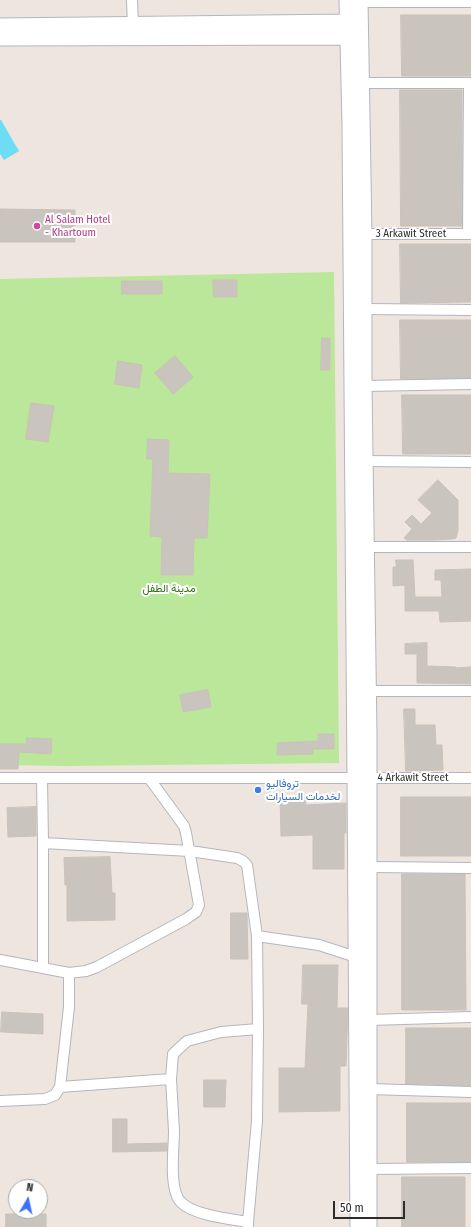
<!DOCTYPE html>
<meta charset="utf-8">
<style>
body{margin:0}
#map{position:relative;width:471px;height:1227px;overflow:hidden;background:#eee6de;font-family:"Fira Sans Condensed",sans-serif}
canvas{display:block}
.north{position:absolute;left:8px;top:1179px;width:40px;height:40px;box-sizing:border-box;background:#fff;border:1px solid #ababab;border-radius:50%;rotate:9deg;font-size:11px;font-weight:700;line-height:16px;text-align:center;color:#2c2c2c}
.north::after{content:'';display:block;margin:auto;width:14px;height:18px;background:#3b70ff;clip-path:polygon(50% 0,100% 100%,50% 72%,0 100%)}
.scale{position:absolute;left:333px;top:1201px;width:72px;height:18px;box-sizing:border-box;border:2px solid #2c2c2c;border-top:0;padding-left:5px;font-size:12px;line-height:14px;white-space:nowrap;color:#2c2c2c;-webkit-text-stroke:3px #fff;paint-order:stroke}
</style>
<div id="map">
<canvas width="471" height="1227"></canvas>
<div class="north">N</div>
<div class="scale">50 m</div>
</div>
<script>
const c = document.querySelector('canvas').getContext('2d');
c.lineJoin = 'round';
function fill(path, color) { c.fillStyle = color; c.fill(path, 'evenodd'); }
function strokePath(path, color, width, dash) { c.strokeStyle = color; c.lineWidth = width; c.lineCap = dash ? 'butt' : 'round'; c.setLineDash(dash || []); c.stroke(path); }
function write(font, color, halo, rows, align = 'center') {
  c.font = font + ' "Fira Sans Condensed",Vazirmatn,sans-serif'; c.lineWidth = 4; c.setLineDash([]); c.textBaseline = 'middle'; c.strokeStyle = halo; c.fillStyle = color; for (const [text, x, y, turn = 0] of rows) {
    c.save(); c.translate(x, y); c.rotate((+turn || 0) * Math.PI / 180); c.textAlign = isNaN(turn) ? turn : align; if (halo) c.strokeText(text, 0, 0); c.fillText(text, 0, 0); c.restore();
  }
}
fill(new Path2D(`
 M334,272L339,763L67,766L0,765V279Z`), '#bae799');
fill(new Path2D(`
 M0,120H1L19,151L4,160L0,154Z`), '#6edcf4');
const building = new Path2D(`
 M401,15H471V76H402Z
 M400,90H462V226H401Z
 M0,209L75,210V242H0Z
 M400,244H471V302L401,303Z
 M213,280H237V297H214Z
 M122,281H162V294H122Z
 M400,320H471V378L401,379Z
 M322,338H330V370H321Z
 M175,356L193,377L173,394L155,373Z
 M118,361L142,365L139,388L115,384Z
 M402,395H471V454H403Z
 M31,403L54,406L48,442L26,439Z
 M148,439L169,440L168,473L210,474L207,538H194L193,575H161L162,537L150,536L153,459H147Z
 M438,480L458,500V530L456,538L452,539L435,540H407L404,538L412,529L405,522L412,515L421,524L432,513L418,500Z
 M396,560H413L415,597H442L441,580H435V570L471,569V621L440,622L439,611H405V585L393,586V567H396Z
 M427,643V666L456,667V668L471,667V684L417,683V654H405V644Z
 M208,690L211,707L183,712L180,695Z
 M404,709H415V725H435L436,745H442L443,770L406,771Z
 M318,734H334V749H313V754L277,755V743L318,741Z
 M27,738L52,739L51,754L19,752L18,769H0V744H26Z
 M305,796L306,805L346,803V833H344V869H313V835L281,836L280,797Z
 M401,797H471V856H401Z
 M36,807V836L8,837L7,808Z
 M110,857L112,893H115V920L67,921V885H65L64,858Z
 M402,874H465L466,1010H402Z
 M231,913H247L248,959H231Z
 M303,965H338L337,1008H348L346,1066H340V1111L279,1112V1068H305L308,1004H302Z
 M2,1012L43,1014V1034L1,1032Z
 M406,1028H471V1086L406,1084Z
 M204,1080H226L225,1107H204Z
 M407,1103H471V1162H407Z
 M113,1119H127V1144L167,1143V1151L113,1152Z
 M402,1177H465V1227H402Z
 M6,1214H46V1227H6Z`);
fill(building, '#c9c4bd');
strokePath(building, '#cac2b8', 1);
const street = new Path2D(`
 M132,0L133,26
 M360,2H471
 M362,83H471
 M359,234H471
 M468,234L469,83
 M364,309L471,310
 M364,386L471,384
 M366,461L471,462
 M367,547H471
 M369,691H471
 M0,778H471
 M42,778L43,843V968
 M43,843L190,851L237,858L243,861L247,865L257,936
 M369,867L471,868
 M0,960L69,973
 M369,1020L471,1017
 M171,1079C172,1096 173,1113 174,1131C174,1148 169,1185 179,1200C190,1215 230,1219 248,1222V1227
 M60,1087L171,1079L173,1054L187,1041L221,1032L258,1029L257,936L319,945L356,957
 M369,1089L471,1092
 M0,1101L45,1099L55,1095L60,1087L69,1007V973L86,971L97,967L186,919L196,912L199,905L186,833L184,826L149,778
 M369,1169L471,1168
 M248,1222L257,1121L258,1029`);
const secondary = new Path2D(`
 M347,0L350,125L355,779L358,1227
 M360,0L364,234V386L369,733V1227
 M0,26L348,22
 M0,38L349,37`);
strokePath(street, '#b2b6c0', 12);
strokePath(secondary, '#b2b6c0', 17);
strokePath(street, '#fff', 10);
strokePath(secondary, '#fff', 15);
for (const [x, y, r, color] of [
 [37,226,4,"#d1479c"],
 [258,790,4,"#3f7fe0"]
]) { const dot = new Path2D(); dot.arc(x, y, r, 0, 2 * Math.PI); c.fillStyle = color; c.fill(dot); strokePath(dot, '#fff', 1.5); }
write('11px', '#b23c85', '#fff', [
 ["Al Salam Hotel",45,220],
 ["- Khartoum",45,233]
], 'left');
write('11px', '#2c2c2c', '#fff', [
 ["3 Arkawit Street",411,234],
 ["4 Arkawit Street",413,778]
]);
write('11px', '#316e18', '#fff', [
 ["مدينة الطفل",169,589]
]);
write('11px', '#366cbe', '#fff', [
 ["تروفاليو",266,784],
 ["لخدمات السيارات",266,797]
], 'left');
</script>
